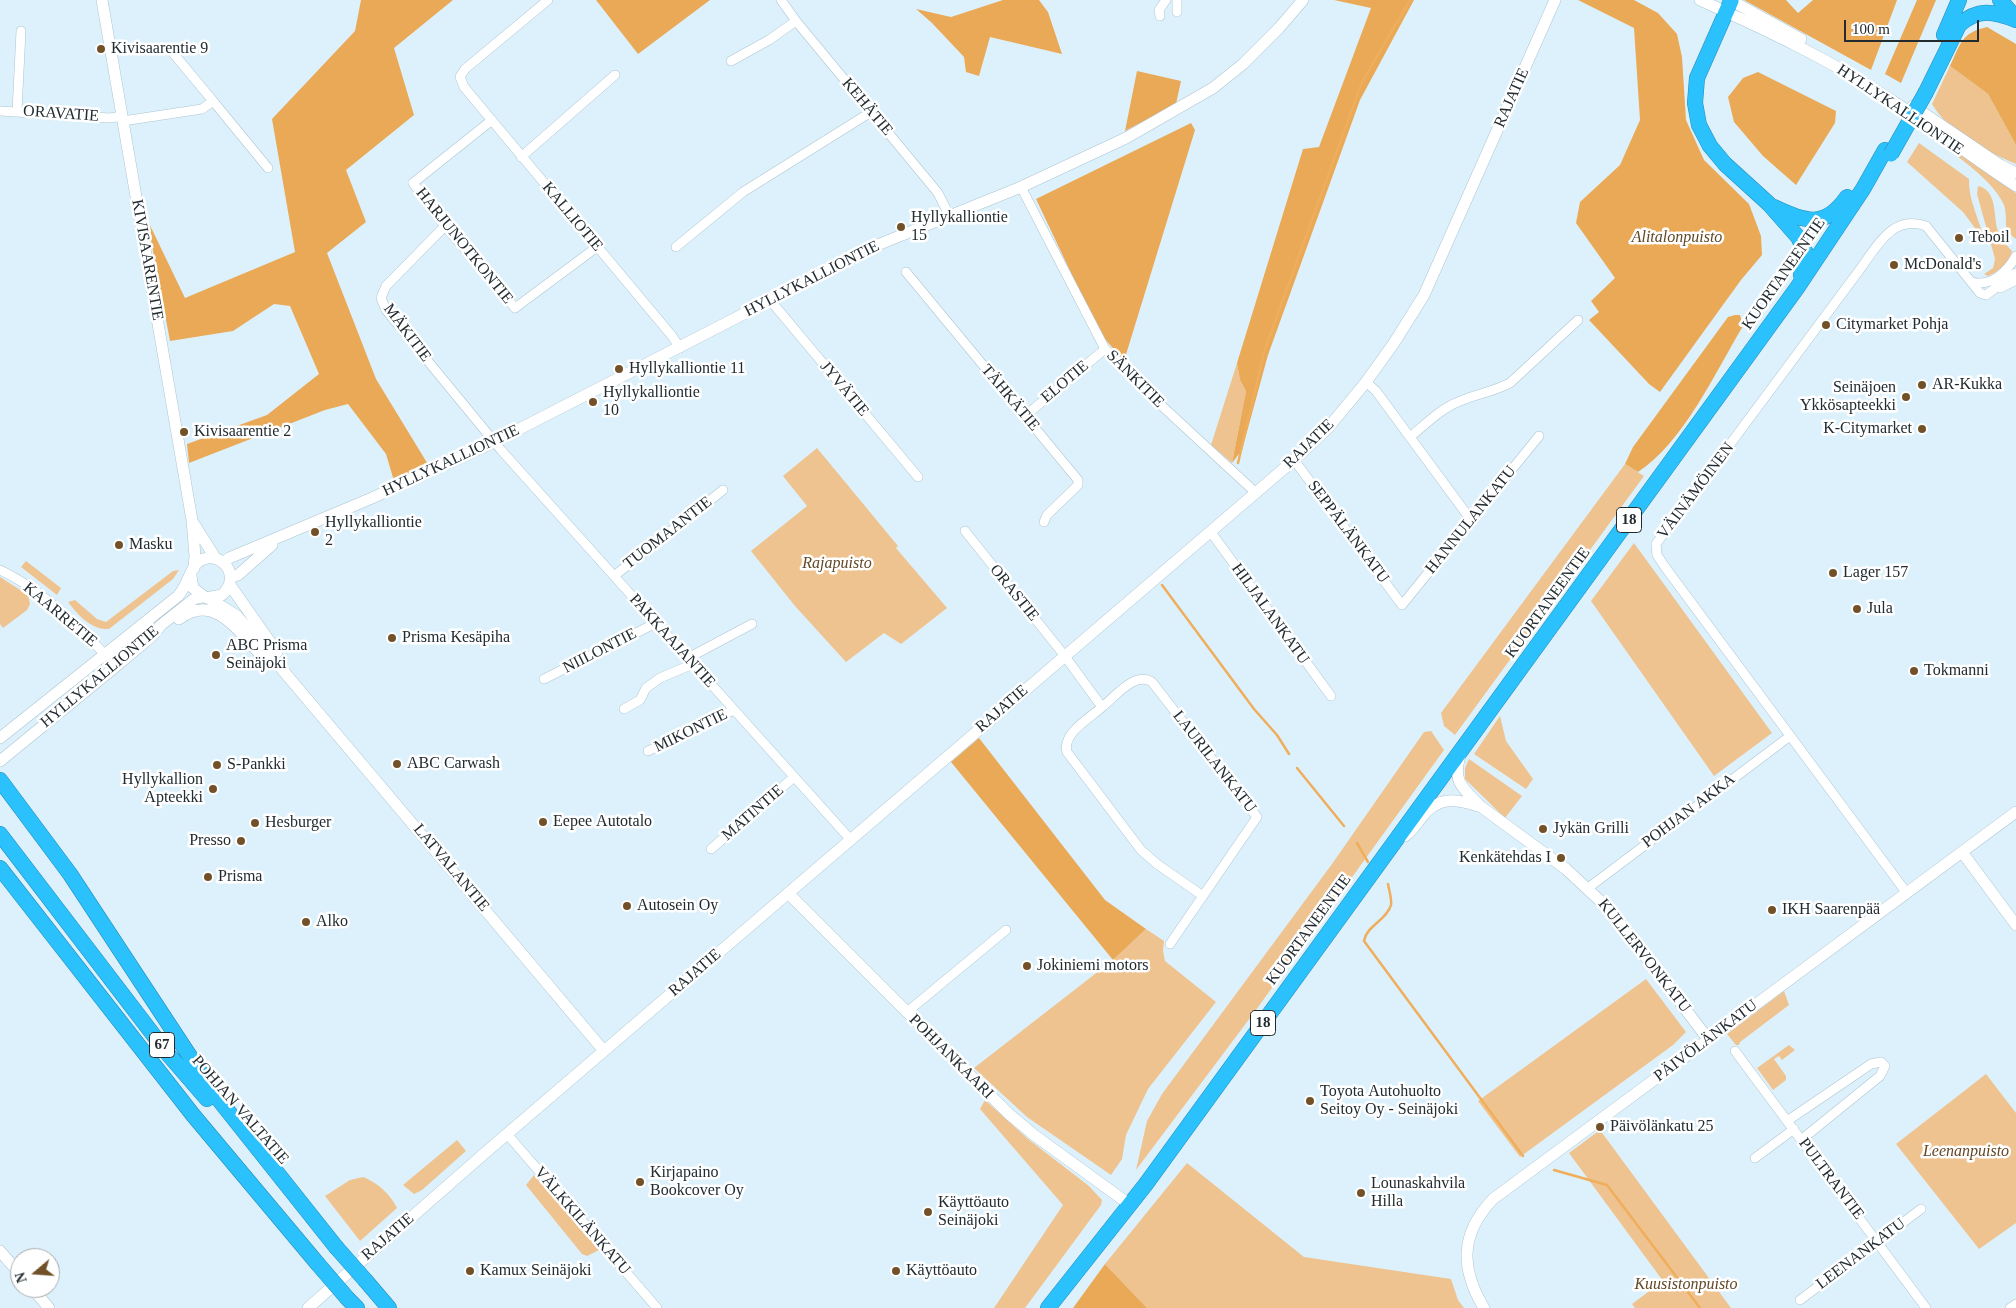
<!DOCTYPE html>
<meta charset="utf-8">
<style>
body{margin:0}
#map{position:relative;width:2016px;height:1308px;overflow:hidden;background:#ddf1fc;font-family:"Times New Roman",serif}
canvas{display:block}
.north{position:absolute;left:10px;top:1248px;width:50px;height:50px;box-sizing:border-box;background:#fff;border:1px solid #a6aaac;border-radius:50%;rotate:252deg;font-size:14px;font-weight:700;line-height:20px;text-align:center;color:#212b30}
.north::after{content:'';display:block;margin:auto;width:18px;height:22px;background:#725128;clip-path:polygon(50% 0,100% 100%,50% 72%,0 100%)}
.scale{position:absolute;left:1844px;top:20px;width:135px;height:22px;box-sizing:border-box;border:2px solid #212b30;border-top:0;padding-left:6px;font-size:15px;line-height:18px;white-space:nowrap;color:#212b30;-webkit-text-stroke:4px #fff;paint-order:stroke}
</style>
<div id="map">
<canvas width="2016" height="1308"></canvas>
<div class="north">N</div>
<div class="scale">100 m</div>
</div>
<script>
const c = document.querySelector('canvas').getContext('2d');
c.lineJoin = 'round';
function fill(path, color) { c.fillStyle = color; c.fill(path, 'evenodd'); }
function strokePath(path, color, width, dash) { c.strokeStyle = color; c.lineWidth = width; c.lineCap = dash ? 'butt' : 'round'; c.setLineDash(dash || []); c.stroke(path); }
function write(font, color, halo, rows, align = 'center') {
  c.font = font + ' "Times New Roman",serif'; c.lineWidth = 5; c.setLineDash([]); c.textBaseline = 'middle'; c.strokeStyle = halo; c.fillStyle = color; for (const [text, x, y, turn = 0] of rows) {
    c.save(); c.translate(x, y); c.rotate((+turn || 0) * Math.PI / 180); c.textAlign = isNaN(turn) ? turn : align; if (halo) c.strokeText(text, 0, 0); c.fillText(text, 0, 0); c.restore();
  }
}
fill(new Path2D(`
 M1950,66L1988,94L2016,145V164C1989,153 1946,130 1932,104Z
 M1916,123L2016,193V239L2007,232C2005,224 2007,213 2004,205C1990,174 1942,147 1915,126Z
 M1919,143L1969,179C1968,200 1980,220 1984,240L1963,212L1907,162Z
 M1978,186C1998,190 1993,217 1998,231C2001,239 2006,245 2012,251C2009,264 2000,271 1988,276L1984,274L1993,268L1995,259L1977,194Z
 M1237,363L1240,380L1246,391L1232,463L1211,445Z
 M817,448L898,546L896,548L947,608L901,644L884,633L846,662L795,606L751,551L807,506L783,476Z
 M1625,464L1644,476L1455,735L1444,726L1441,713Z
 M1634,543L1772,733L1714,776L1591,601Z
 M26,561L61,588L57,595L21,567Z
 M179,570L173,579L109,629C91,630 78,615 68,602L75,600L97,619L106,622L173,571Z
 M0,577L28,595L30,604L27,610L3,628L0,624Z
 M1500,716L1506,741L1533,779L1526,789L1474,754Z
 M1431,731L1444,750L1256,1010L1136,1170L1147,1121L1162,1094L1332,864L1424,732Z
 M1469,759L1522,796L1505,818L1465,779V768Z
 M1146,929L1164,941L1163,951L1165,961L1216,1002L1148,1089L1126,1135L1122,1159L1111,1175L1027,1117L974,1068L1113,960Z
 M1646,979L1686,1032L1673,1045L1520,1157L1478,1101Z
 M1784,991L1789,1005L1740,1042L1739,1045H1736L1727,1034Z
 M1789,1045L1795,1050L1782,1060L1779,1056L1774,1059L1786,1076V1080L1773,1090L1757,1068Z
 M1986,1074L2016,1113V1223L1979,1249L1896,1144Z
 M985,1100L1028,1139L1089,1186L1102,1200L1101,1205L1025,1308H994L1063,1205L980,1109Z
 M1600,1130L1731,1308H1635L1632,1304L1663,1281L1569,1153Z
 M457,1140L466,1151L422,1190L414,1194L403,1185Z
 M1187,1163L1304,1257L1451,1279L1458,1300L1464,1308H1147L1105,1264Z
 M534,1175L599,1250L587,1256L582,1254L526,1185Z
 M363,1177C377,1182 391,1195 397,1208L360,1241L325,1196L350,1180Z`), '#efc38f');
fill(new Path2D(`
 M361,0H453L394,48L414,115L346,170L366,222L327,253L376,379L429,466L394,481L386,454L348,404L325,410L189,463L187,444L267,415L319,374L290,306L274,304L233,331L170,341L147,219L185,298L295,252L272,119L355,31Z
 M596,0H710L638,54Z
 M1003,0H1039L1048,12L1062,54L990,37L979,76L966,72L964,57L932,23L916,9L951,17Z
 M1334,0H1414L1360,100L1268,355L1242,450L1232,463L1246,391L1240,380L1237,363L1303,149L1319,147L1371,8Z
 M1578,0H1634L1658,13L1677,34L1682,57L1686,120L1704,160L1749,204L1761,236L1762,255L1741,280L1660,392L1649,384L1589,320L1599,312L1591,301L1615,278L1576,223L1580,202L1620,165L1640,120L1634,28Z
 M1744,0H1786L1798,13L1813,0H1897L1871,70Z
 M1917,0H1936L1901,83L1885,74Z
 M1987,27L2016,44V145L1988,94L1950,66C1961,43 1961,33 1987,27Z
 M1137,71L1181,81L1176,104L1125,131Z
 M1758,72L1836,111L1835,123L1796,185L1763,156L1734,122L1728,97L1743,78Z
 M1191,123L1195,130L1124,361L1105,339L1090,313L1036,199Z
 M1735,315H1740L1743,326C1715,373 1683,443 1638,472L1625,464L1633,447L1728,317Z
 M979,738L1105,900L1146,929L1113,960L951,762Z
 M1105,1264L1147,1308H1073Z`), '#eaa957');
strokePath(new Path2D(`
 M1238,463L1264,352L1362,82L1410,0
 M1162,585L1254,709L1277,735L1289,754
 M1297,768L1344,826
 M1357,843L1368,862
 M1388,884C1389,890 1392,899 1391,905C1387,920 1366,926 1364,941L1523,1156
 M1554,1170L1607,1185L1700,1308`), '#efae5c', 2.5);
const street = new Path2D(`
 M548,0L465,69L460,77L464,87L672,336L680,348
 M781,0L796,21L938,193L949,215
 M1177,0V12
 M1160,16L1159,10L1166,0
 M173,53L213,101
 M731,61L769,40L796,21
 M0,111L110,118L122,116
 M17,111L21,31
 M492,120L413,183L445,226L515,308L597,247
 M123,121L202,109L213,101L268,168
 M521,157L615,75
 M1021,187L1105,349L1162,406L1255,492
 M445,226L386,286L381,298L386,310L501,450L850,839
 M676,247L743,192L871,112
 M906,272L1078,480V485L1047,515L1044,522
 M1972,282C1991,287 2007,272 2016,256
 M770,300L918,477
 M1366,382L1376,391L1471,520
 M1025,416L1105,349
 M1410,437C1425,425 1440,409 1458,402C1475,394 1493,392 1510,383L1578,320
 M1294,460L1402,605L1539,436
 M965,531L1064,655L1102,707C1089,719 1062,733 1067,752L1141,850L1157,864L1203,896
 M1210,531L1331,696
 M0,570C41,589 87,632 115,667
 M614,576L723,490
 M688,658L752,624
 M544,679L656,623
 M1102,707C1116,696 1135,671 1152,682L1257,817L1170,944
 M624,709L640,700L646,688L660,678L693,664
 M648,751L734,710
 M711,849L794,777
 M1588,888L1790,736
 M1906,892L1665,567L1657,555L1656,544L1855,276C1875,251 1890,213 1926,226L1980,293L1986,295L2016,273
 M907,1012L1006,930
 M1735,1051L1926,1308
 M1787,1121L1871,1064L1881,1062L1885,1066L1880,1076L1801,1140
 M507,1134L657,1308
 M1755,1158L1794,1129
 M1800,1300L1921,1209
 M2010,1308L2016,1304`);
const secondary = new Path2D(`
 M102,0L192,520L195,556L194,568
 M1700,0C1764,29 1829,59 1888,98C1932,126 1973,158 2016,186
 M1730,0L1801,39
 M1913,106L2000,165L2016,173
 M2000,287L2016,279
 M192,521L216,559
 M223,563L229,558L372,498L494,442L880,244L1021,187L1126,138L1213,88L1243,64L1279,28L1303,0
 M231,577L238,575L272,545
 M230,585L277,652
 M210,599L237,616L604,1051
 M179,619C214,592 238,631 260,654
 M0,738L178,596C187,586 190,570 197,563C218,546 244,575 222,595L206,598L193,588L191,576
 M1460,756C1452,782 1463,788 1480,806L1566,869L1610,910L1708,1039
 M0,761L115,667L152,636L161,625L194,599L202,597
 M1405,836C1412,831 1416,825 1421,818C1437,797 1454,798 1478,806
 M1962,852L2016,925
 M788,893L1009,1114L1034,1135L1129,1204
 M0,1251L20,1274
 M32,1288L49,1308
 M308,1308L486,1152L1294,460L1328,428L1366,382L1394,343L1424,295L1555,0
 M1484,1308C1460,1268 1460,1234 1493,1199L2016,812`);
const highway = new Path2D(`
 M2000,0L2016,18
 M1731,1L1697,78L1695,103L1699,125L1710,146L1725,164L1769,204L1798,237L1806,253L1801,275
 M1944,35L1959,0
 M1926,92L1959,25C1978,8 1993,11 2016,20
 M1774,207C1805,222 1825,229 1847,197
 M0,780L70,874L216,1096L336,1247
 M0,834L168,1054L207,1099
 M0,868L193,1115L317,1263
 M366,1281L389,1308
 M348,1299L357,1308
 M1048,1308L1146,1184L1797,288L1863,189L1885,150`);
strokePath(street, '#acc4d1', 10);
strokePath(secondary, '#acc4d1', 12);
strokePath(highway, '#278cb5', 16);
strokePath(street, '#fff', 9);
strokePath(secondary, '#fff', 11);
strokePath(highway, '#2ac1fc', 15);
const highwayBridge = new Path2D(`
 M1891,154L1926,92
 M336,1247L366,1281
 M317,1263L348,1299`);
strokePath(highwayBridge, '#278cb5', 16, []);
strokePath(highwayBridge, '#2ac1fc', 15);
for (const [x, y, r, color] of [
 [101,49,5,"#725128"],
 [901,227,5,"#725128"],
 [1959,238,5,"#725128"],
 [1894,265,5,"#725128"],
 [1826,325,5,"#725128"],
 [619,369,5,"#725128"],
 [1922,385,5,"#725128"],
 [1906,397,5,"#725128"],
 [593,402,5,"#725128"],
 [1922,429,5,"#725128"],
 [184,432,5,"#725128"],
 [315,532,5,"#725128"],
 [119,545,5,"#725128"],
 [1833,573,5,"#725128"],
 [1857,609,5,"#725128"],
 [392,638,5,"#725128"],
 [216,655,5,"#725128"],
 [1914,671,5,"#725128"],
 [397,764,5,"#725128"],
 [217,765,5,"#725128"],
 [213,789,5,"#725128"],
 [543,822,5,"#725128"],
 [255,823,5,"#725128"],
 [1543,829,5,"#725128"],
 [241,841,5,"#725128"],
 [1561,858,5,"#725128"],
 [208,877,5,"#725128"],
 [627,906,5,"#725128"],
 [1772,910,5,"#725128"],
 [306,922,5,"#725128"],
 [1027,966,5,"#725128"],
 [1310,1101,5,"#725128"],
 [1600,1127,5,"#725128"],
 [640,1182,5,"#725128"],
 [1361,1193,5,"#725128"],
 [928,1212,5,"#725128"],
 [470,1271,5,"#725128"],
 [896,1271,5,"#725128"]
]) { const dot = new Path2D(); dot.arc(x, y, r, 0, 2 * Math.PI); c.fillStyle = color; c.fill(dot); strokePath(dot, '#fff', 2); }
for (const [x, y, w] of [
 [1629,520,25],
 [1263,1023,25],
 [162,1045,25]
]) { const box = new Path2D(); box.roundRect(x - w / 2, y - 12.5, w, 25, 4); c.fillStyle = '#fff'; c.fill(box); strokePath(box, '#212b30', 1); }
write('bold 15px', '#212b30', null, [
 ["18",1629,520],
 ["18",1263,1023],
 ["67",162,1045]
]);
write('16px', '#212b30', '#fff', [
 ["Kivisaarentie 9",111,49],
 ["Hyllykalliontie",911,218],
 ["15",911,236],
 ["Teboil",1969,238],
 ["McDonald's",1904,265],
 ["Citymarket Pohja",1836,325],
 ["Hyllykalliontie 11",629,369],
 ["AR-Kukka",1932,385],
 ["Seinäjoen",1896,388,"right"],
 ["Ykkösapteekki",1896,406,"right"],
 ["Hyllykalliontie",603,393],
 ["10",603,411],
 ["K-Citymarket",1912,429,"right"],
 ["Kivisaarentie 2",194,432],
 ["Hyllykalliontie",325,523],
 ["2",325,541],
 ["Masku",129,545],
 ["Lager 157",1843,573],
 ["Jula",1867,609],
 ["Prisma Kesäpiha",402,638],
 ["ABC Prisma",226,646],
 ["Seinäjoki",226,664],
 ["Tokmanni",1924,671],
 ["ABC Carwash",407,764],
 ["S-Pankki",227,765],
 ["Hyllykallion",203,780,"right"],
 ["Apteekki",203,798,"right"],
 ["Eepee Autotalo",553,822],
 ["Hesburger",265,823],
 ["Jykän Grilli",1553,829],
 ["Presso",231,841,"right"],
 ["Kenkätehdas I",1551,858,"right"],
 ["Prisma",218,877],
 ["Autosein Oy",637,906],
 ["IKH Saarenpää",1782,910],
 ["Alko",316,922],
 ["Jokiniemi motors",1037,966],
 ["Toyota Autohuolto",1320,1092],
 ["Seitoy Oy - Seinäjoki",1320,1110],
 ["Päivölänkatu 25",1610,1127],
 ["Kirjapaino",650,1173],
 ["Bookcover Oy",650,1191],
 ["Lounaskahvila",1371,1184],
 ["Hilla",1371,1202],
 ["Käyttöauto",938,1203],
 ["Seinäjoki",938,1221],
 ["Kamux Seinäjoki",480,1271],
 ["Käyttöauto",906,1271]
], 'left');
write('16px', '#212b30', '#fff', [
 ["RAJATIE",1512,98,-66],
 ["KEHÄTIE",867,107,50],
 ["HYLLYKALLIONTIE",1900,110,34],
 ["ORAVATIE",61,114,4],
 ["KALLIOTIE",572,217,50],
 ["HARJUNOTKONTIE",464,246,51],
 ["KIVISAARENTIE",147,260,80],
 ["KUORTANEENTIE",1784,274,-55],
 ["HYLLYKALLIONTIE",812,279,-27],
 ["MÄKITIE",407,333,53],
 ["SÄNKITIE",1135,379,45],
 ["ELOTIE",1065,382,-40],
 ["JYVÄTIE",844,389,50],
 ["TÄHKÄTIE",1010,398,50],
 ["RAJATIE",1309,444,-44],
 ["HYLLYKALLIONTIE",451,461,-25],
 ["VÄINÄMÖINEN",1696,491,-53],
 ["HANNULANKATU",1471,520,-51],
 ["SEPPÄLÄNKATU",1348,532,53],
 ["TUOMAANTIE",668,533,-38],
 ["ORASTIE",1014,593,51],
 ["KUORTANEENTIE",1548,603,-54],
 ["HILJALANKATU",1270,614,54],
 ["KAARRETIE",60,615,40],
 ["PAKKAAJANTIE",672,641,48],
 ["NIILONTIE",600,651,-27],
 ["HYLLYKALLIONTIE",100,677,-40],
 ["RAJATIE",1002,709,-41],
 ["MIKONTIE",691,731,-26],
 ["LAURILANKATU",1214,762,52],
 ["POHJAN AKKA",1689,811,-37],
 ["MATINTIE",753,813,-41],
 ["LATVALANTIE",451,868,50],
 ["KUORTANEENTIE",1309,930,-54],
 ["KULLERVONKATU",1644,956,52],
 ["RAJATIE",695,973,-41],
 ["PÄIVÖLÄNKATU",1706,1041,-37],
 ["POHJANKAARI",951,1057,45],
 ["POHJAN VALTATIE",240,1110,49],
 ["PULTRANTIE",1831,1179,53],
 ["VÄLKKILÄNKATU",582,1221,49],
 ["RAJATIE",388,1237,-41],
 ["LEENANKATU",1861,1254,-37]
]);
write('italic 16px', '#624725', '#fff', [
 ["Alitalonpuisto",1677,238],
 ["Rajapuisto",837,564],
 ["Leenanpuisto",1966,1152],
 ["Kuusistonpuisto",1686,1285]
]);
</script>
